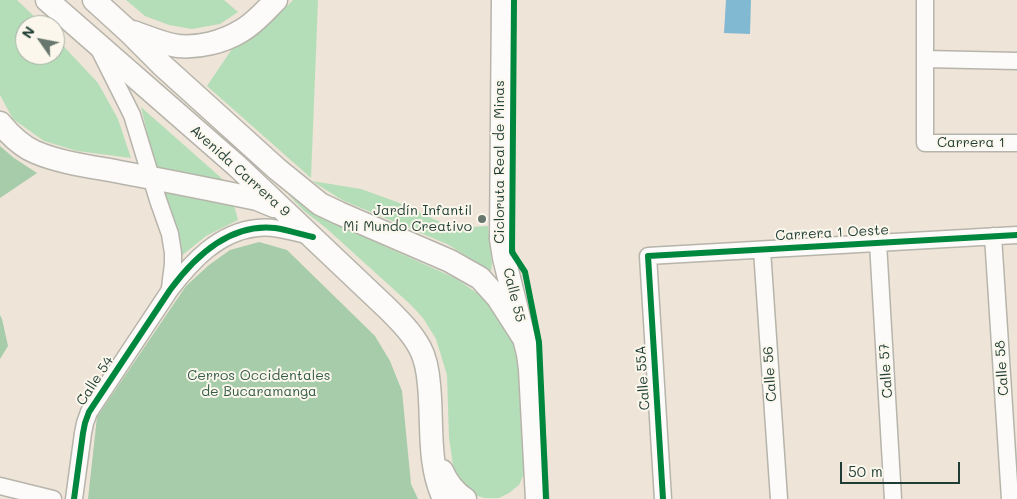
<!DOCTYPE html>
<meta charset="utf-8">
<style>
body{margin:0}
#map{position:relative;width:1017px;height:499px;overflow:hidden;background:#eee4d8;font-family:Mali,sans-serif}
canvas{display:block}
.north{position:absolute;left:15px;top:15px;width:50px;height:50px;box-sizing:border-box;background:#fbf7ec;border:1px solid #a3ada2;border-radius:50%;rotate:303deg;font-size:14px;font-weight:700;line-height:20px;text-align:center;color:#1f3d34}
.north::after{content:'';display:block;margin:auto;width:18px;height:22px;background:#67776d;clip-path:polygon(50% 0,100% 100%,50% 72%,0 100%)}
.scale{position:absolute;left:840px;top:462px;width:120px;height:22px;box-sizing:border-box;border:2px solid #1f3d34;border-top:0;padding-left:6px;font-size:15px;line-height:18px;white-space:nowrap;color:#1f3d34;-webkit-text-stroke:4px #fbf7ec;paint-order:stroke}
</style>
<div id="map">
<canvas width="1017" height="499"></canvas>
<div class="north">N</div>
<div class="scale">50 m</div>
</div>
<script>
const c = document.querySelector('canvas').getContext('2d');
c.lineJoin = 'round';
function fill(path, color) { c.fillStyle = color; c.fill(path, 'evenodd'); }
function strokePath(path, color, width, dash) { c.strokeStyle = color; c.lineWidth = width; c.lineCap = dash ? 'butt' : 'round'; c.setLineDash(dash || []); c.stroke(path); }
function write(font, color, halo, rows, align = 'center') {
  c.font = font + ' Mali,sans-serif'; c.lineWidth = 4; c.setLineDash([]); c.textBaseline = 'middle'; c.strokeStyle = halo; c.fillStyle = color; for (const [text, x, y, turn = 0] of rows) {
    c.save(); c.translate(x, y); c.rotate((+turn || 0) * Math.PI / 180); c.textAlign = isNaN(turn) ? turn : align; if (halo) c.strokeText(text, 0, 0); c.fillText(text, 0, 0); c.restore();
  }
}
fill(new Path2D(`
 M0,0H17L43,25H25V55H55V37L98,83L118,119L131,158L77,151L44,141L13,119L0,95Z
 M126,0H224L238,12L220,24L192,29L169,25L145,16Z
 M293,0H318L311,178L207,86L232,49L255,36L274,19Z
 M141,107L227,183L156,170Z
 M312,181L361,189L397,202L453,228L488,226L492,264L491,271L447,244L342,200Z
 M165,192L234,205L238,220L206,236L180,257Z
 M287,193L314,212L331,222L457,279L488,301L511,337L517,356L524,474L519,485L509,493L499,498H485L471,494L460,484L453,465L449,438L447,375L436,339L423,318L411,305L326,228L304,211Z`), '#b4deb8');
fill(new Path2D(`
 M0,146L14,158L37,173L0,198Z
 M259,242L287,250L375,336L390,361L402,391L411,484L418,499H88L97,417L186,286L209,265L230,250Z
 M0,315L2,319L8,346L0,359Z`), '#a6ccaa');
fill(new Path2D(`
 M726,0H751L750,34L724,33Z`), '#82b9d2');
const minor = new Path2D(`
 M925,0V143H1017
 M100,51L132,115L158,200L170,234L173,253V264L170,288
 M925,59L1017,61
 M993,236L1010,499
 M878,243L893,499
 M762,250L779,499
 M0,486L53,499
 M74,499L83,433L85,423L89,412L170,290C192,261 219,232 257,228C275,226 293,232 311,236
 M663,499L648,256L1017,235`);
const secondary = new Path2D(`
 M47,0L237,166L388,309C400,321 412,333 420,348C426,359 428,372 429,385C433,423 427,463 444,499
 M94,0L128,31L162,65L277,169L298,186L320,204L339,213L450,261L480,278L498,298L525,340
 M503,0L501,239L504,258L528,354L530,369L537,499
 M133,32C148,37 163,44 178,46C199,48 223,42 241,31C254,24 265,11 276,0
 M0,123C10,135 21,146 35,152C63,164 96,167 125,173C169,181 213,190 257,199L274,206
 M442,471C447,482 454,492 465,499`);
strokePath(minor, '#b7b4ab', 19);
strokePath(secondary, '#b7b4ab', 25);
strokePath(minor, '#fcfbf9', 16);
strokePath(secondary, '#fcfbf9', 22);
strokePath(new Path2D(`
 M514,0L512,252L525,272L539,342L546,499
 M74,499L83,433L85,423L89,412L170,290C195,256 230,223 275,228C288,230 300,234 313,237
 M663,499L648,256L1017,235`), '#00873e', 6);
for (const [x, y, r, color] of [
 [482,219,5,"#67776d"]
]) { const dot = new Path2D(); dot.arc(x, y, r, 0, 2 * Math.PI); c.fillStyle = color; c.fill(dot); strokePath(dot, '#fbf7ec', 2); }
write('14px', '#1f3d34', '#fbf7ec', [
 ["Carrera 1",971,143],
 ["Cicloruta Real de Minas",500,162,-90],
 ["Avenida Carrera 9",240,171,42],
 ["Carrera 1 Oeste",832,233,-3],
 ["Calle 55",514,295,76],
 ["Calle 58",1002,368,-94],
 ["Calle 57",886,371,-94],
 ["Calle 56",770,374,-94],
 ["Calle 55A",643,378,-94],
 ["Calle 54",95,381,-57]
]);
write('14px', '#1f3d34', '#fbf7ec', [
 ["Jardín Infantil",472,211],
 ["Mi Mundo Creativo",472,227]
], 'right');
write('14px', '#335c49', '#fbf7ec', [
 ["Cerros Occidentales",259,376],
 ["de Bucaramanga",259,392]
]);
</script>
